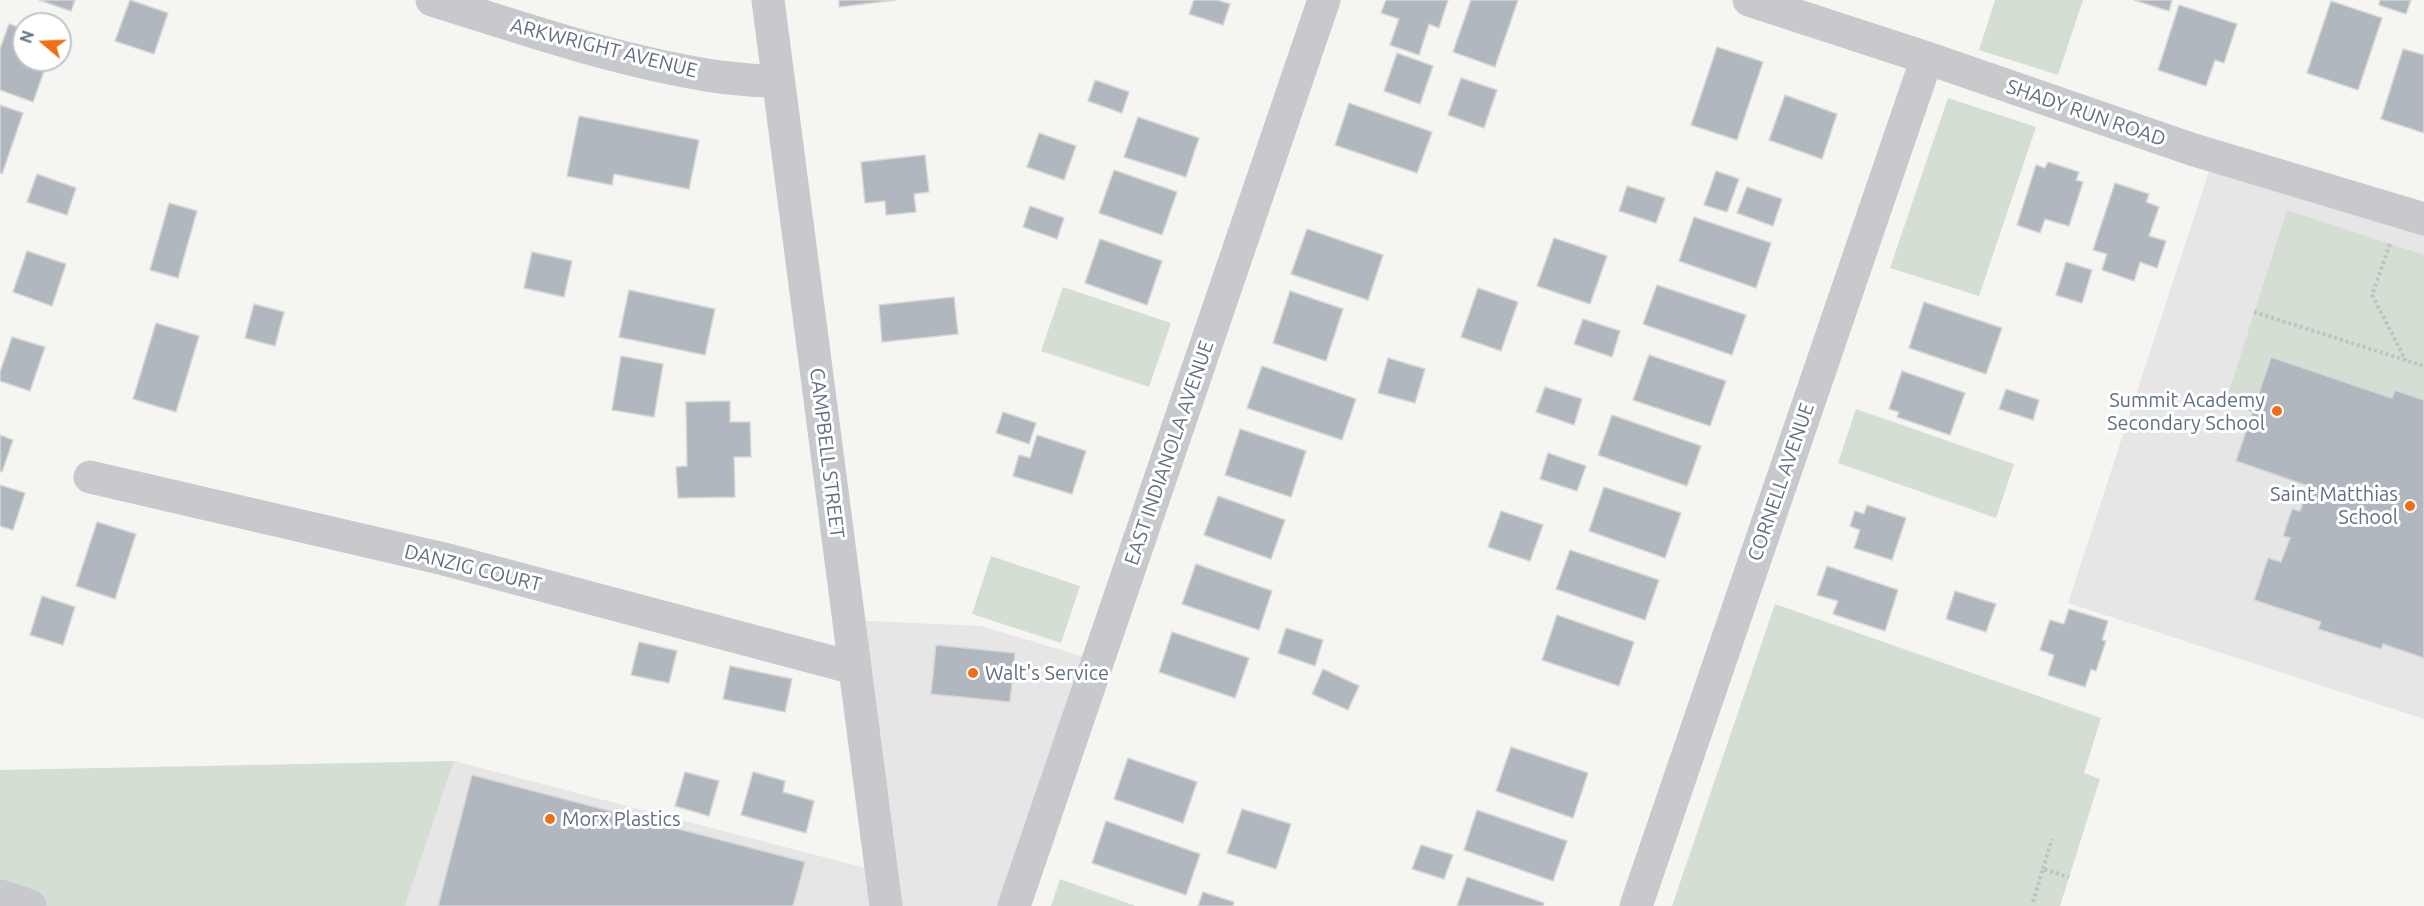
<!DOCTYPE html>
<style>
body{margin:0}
#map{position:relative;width:2424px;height:906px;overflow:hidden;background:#f5f6f1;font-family:Ubuntu,sans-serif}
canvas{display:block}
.north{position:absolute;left:12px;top:12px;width:60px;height:60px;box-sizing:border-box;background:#fff;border:2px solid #c0c5ce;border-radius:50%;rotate:289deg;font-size:16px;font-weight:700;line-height:24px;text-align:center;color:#616f85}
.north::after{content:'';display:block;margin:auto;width:21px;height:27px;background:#f36d14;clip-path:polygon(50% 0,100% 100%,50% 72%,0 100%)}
</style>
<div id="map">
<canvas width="2424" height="906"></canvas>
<div class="north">N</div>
</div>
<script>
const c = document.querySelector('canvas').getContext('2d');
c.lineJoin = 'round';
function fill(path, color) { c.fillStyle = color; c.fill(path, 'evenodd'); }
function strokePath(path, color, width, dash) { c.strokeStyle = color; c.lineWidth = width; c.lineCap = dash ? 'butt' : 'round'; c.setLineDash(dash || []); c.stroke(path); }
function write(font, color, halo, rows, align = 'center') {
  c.font = font + ' Ubuntu,sans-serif'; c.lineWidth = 6; c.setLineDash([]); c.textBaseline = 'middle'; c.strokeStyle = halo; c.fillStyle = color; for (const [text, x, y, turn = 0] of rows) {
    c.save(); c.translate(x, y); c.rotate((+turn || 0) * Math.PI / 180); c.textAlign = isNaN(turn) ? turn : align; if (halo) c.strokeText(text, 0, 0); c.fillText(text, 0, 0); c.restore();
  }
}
fill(new Path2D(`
 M2214,156L2424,219V719L2068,603Z
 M849,620L981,626L1098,661L1014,906H405L454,761L881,872Z`), '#e5e6e5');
fill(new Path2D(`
 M1995,0H2083L2058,75L1979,50Z
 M1948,98L2036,127L1979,296L1890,268Z
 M2287,210L2424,255V400L2395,390L2392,398L2271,357L2253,410L2226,401Z
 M1063,287L1171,323L1149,387L1041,351Z
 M1856,409L2014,464L1996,518L1838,463Z
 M991,556L1080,586L1061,643L972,614Z
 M1775,604L2101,718L2084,773L2100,779L2060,906H1672Z
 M454,761L405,906H30L0,896V770Z
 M1060,879L1071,883L1136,906H1051Z`), '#d4ded2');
const building = new Path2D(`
 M39,0H75L71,11Z
 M130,0L168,13L154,54L115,41Z
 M839,0H896L839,7Z
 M1194,0H1217L1230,4L1223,25L1189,14Z
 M1386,0H1448L1439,28L1429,24L1419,55L1390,45L1399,19L1381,13Z
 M1471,0H1518L1495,67L1453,52Z
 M2134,0H2172L2169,11Z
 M2380,0H2411L2406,14L2379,5Z
 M2331,1L2382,18L2358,90L2307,73Z
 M2179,5L2237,24L2224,63L2215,60L2206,86L2158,70Z
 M9,24L24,29V60H48L33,102L0,90V49Z
 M1717,47L1763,62L1737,140L1691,125Z
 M2403,49L2424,55V133L2381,119Z
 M1397,53L1433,66L1420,104L1384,91Z
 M1461,78L1497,90L1484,128L1448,115Z
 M1095,80L1129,92L1122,113L1088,101Z
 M1785,95L1837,114L1822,159L1769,140Z
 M1349,103L1432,132L1417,173L1335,145Z
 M0,105L23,113L2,174L0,173Z
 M579,116L699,140L689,189L614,174L612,185L567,176Z
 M1138,117L1199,138L1186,177L1124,157Z
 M1039,133L1076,146L1064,180L1027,167Z
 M925,155L929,192L914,194L916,212L886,215L885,201L865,203L861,162Z
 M2048,162L2079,172L2076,180L2083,182L2069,226L2045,219L2040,233L2017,225L2036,165L2045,168Z
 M1114,170L1177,192L1162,235L1099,213Z
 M1716,171L1739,179L1727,212L1704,205Z
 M37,174L76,188L67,215L27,202Z
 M2115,183L2149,194L2146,202L2159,207L2149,236L2166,241L2157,268L2140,262L2134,281L2102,270L2107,254L2093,250Z
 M1627,186L1665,198L1656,223L1619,211Z
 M1747,187L1782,199L1773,226L1737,213Z
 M169,203L197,211L178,278L150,270Z
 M1030,206L1064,218L1057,239L1023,227Z
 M1694,217L1771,243L1756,288L1679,261Z
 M1307,229L1383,255L1368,300L1291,274Z
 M1554,238L1607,256L1590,304L1537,286Z
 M1100,239L1162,261L1147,305L1085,283Z
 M27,251L66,264L52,306L13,292Z
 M532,252L572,261L564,297L524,288Z
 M2066,262L2092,270L2082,303L2056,295Z
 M1657,285L1746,315L1732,355L1643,324Z
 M1478,288L1518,302L1501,351L1461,337Z
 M629,290L715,309L705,355L619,337Z
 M1290,291L1343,309L1326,361L1273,343Z
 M954,297L958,334L882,342L879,305Z
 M1924,302L2002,328L1986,374L1909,348Z
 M254,304L284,312L275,346L245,338Z
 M1583,319L1620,331L1612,357L1574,344Z
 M156,323L199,336L176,412L133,399Z
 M12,337L45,347L30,391L0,381V372Z
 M1649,355L1726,381L1710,426L1633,400Z
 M621,356L663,364L654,417L612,410Z
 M2271,357L2392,398L2395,390L2424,400V658L2383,644L2381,649L2318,629L2321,622L2254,600L2268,558L2281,562L2290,538L2283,536L2292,509L2300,511L2308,486L2236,461Z
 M1388,358L1425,369L1415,403L1378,393Z
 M1262,366L1356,399L1342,440L1247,408Z
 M1902,371L1965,393L1950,435L1897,417L1899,412L1889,409Z
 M1545,387L1582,399L1574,425L1536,412Z
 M2006,389L2039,400L2033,420L1999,409Z
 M730,401V422H750L751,457H734L735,497L678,498L676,467L687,466L686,402Z
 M1003,412L1036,423L1029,444L996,433Z
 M1612,415L1701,446L1687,486L1598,455Z
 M1240,429L1306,451L1291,497L1225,475Z
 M0,435L13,440L2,472L0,471Z
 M1037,435L1086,451L1072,494L1013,476L1019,455L1030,458Z
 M1548,453L1586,466L1577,491L1540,479Z
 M0,485L25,493L13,530L0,526Z
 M1604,487L1681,513L1665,558L1589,531Z
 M1218,496L1285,520L1271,559L1204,535Z
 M1867,505L1906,518L1892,560L1854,548L1860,530L1850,526L1855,511L1864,514Z
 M1501,511L1543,525L1530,561L1488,547Z
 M97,522L136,534L115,599L76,586Z
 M1570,550L1659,580L1645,620L1556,589Z
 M1196,564L1272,591L1259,630L1182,604Z
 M1827,566L1898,590L1885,631L1833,614L1838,601L1817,595Z
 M1955,591L1996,604L1986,632L1946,619Z
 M42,596L75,607L63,645L30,635Z
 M2069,609L2108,621L2102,640L2106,641L2096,671L2091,669L2085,687L2048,675L2054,655L2040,650L2050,620L2064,624Z
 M1557,615L1634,642L1619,686L1542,660Z
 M1286,628L1323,640L1315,666L1278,653Z
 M1172,632L1249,658L1235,698L1159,672Z
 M639,642L677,651L669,683L631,675Z
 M936,645L1015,653L1010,702L931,694Z
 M730,666L792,679L785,712L723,699Z
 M1323,669L1359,686L1348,710L1312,694Z
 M1511,747L1588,773L1573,818L1496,791Z
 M1128,758L1197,782L1183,823L1114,799Z
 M685,772L719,781L709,816L675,806Z
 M753,772L785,781L783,792L814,801L806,833L741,815Z
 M472,775L805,862L793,906H438Z
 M1242,809L1291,824L1276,869L1227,853Z
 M1477,810L1567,841L1553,881L1464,850Z
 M1106,821L1200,854L1186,895L1092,863Z
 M1421,845L1453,855L1444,879L1412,869Z
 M1467,877L1544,903L1543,906H1457Z
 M1203,892L1234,902L1233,906H1198Z`);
fill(building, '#b1b7be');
strokePath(building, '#d6d7d4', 1.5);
strokePath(new Path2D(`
 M2390,244L2372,295L2406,361
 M2254,312L2424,366
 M2226,401L2253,410
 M2043,869L2052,839
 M2033,902L2043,869L2069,877`), '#c0c1c3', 4, [3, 3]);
strokePath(new Path2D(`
 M432,0C521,28 609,58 701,74C726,79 752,80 778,82
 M768,0L886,906
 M1749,0L1927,58L2191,149L2424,219
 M90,477L444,559L854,668
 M0,896L30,906
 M1014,906L1324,0
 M1636,906L1927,58`), '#c7c9cd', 33);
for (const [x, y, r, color] of [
 [2277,411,6,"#f36d14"],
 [2410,506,6,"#f36d14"],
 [973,673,6,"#f36d14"],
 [550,819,6,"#f36d14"]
]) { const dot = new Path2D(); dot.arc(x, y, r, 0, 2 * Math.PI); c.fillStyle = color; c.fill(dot); strokePath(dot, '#fff', 2); }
write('20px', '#616f85', '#fff', [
 ["ARKWRIGHT AVENUE",604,48,14],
 ["SHADY RUN ROAD",2086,113,19],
 ["CAMPBELL STREET",827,453,83],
 ["EAST INDIANOLA AVENUE",1169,453,-71],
 ["CORNELL AVENUE",1781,482,-71],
 ["DANZIG COURT",473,568,14]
]);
write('20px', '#616f85', '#fff', [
 ["Summit Academy",2265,400],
 ["Secondary School",2265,423],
 ["Saint Matthias",2398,494],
 ["School",2398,517],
 ["Walt's Service",985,673,"left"],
 ["Morx Plastics",562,819,"left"]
], 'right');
</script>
